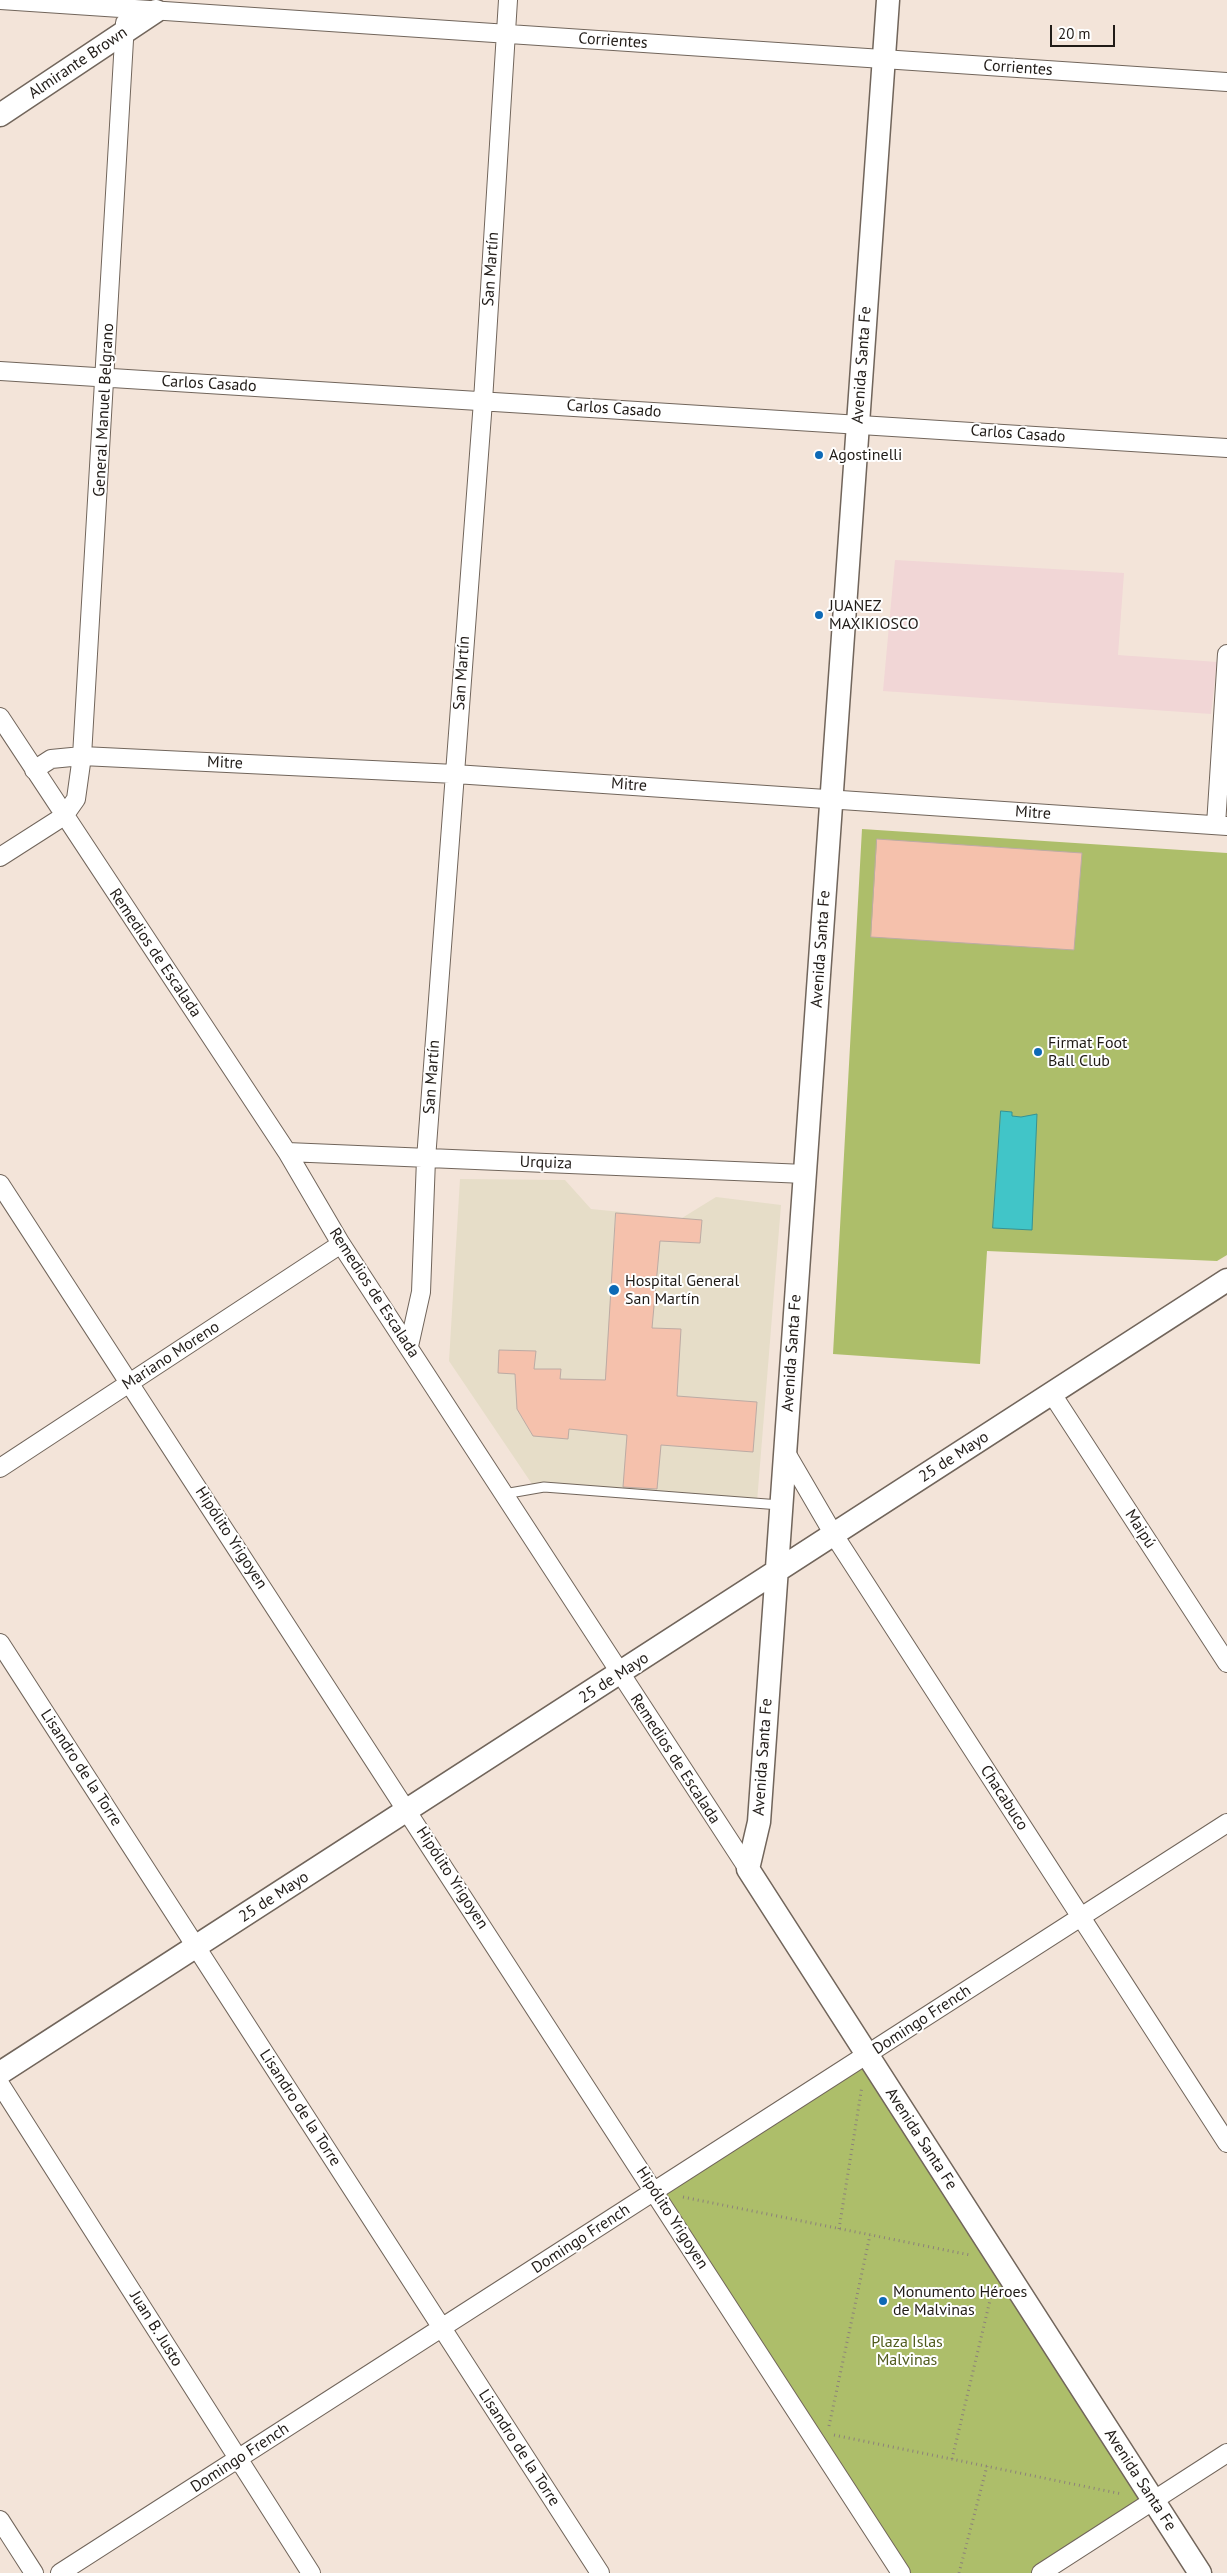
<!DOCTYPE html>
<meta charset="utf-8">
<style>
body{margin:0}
#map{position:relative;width:1227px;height:2573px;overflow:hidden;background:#f3e4d9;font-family:"PT Sans",sans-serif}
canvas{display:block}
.scale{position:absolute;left:1050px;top:25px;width:65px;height:22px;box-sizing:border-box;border:2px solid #201b17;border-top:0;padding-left:6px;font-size:15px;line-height:18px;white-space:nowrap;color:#201b17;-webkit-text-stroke:4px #fff;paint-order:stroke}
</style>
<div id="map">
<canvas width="1227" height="2573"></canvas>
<div class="scale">20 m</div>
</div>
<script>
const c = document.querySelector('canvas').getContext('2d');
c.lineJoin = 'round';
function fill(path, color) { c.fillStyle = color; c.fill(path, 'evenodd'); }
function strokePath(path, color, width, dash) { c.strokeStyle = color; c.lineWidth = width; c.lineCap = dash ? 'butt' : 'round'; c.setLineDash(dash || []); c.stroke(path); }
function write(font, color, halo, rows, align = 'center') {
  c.font = font + ' "PT Sans",sans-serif'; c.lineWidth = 4; c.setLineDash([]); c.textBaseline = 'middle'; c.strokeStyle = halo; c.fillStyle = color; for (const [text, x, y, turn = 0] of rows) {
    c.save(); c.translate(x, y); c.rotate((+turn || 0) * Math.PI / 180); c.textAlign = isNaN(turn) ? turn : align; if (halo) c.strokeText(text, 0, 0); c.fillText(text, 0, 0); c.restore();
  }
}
fill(new Path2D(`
 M895,560L1124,573L1118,655L1217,662L1211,714L883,691Z`), '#f1d6d6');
fill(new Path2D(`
 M460,1179L565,1180L591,1209L682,1218L716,1197L781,1205L757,1502L532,1484L449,1361Z`), '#e6ddc8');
fill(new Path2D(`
 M862,829L1227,853V1255L1217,1261L987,1251L980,1364L833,1354Z
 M866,2055L1154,2500L1041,2573H901L655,2191Z`), '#adbe6a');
const water = new Path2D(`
 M1001,1111L1012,1112V1116L1021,1117L1037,1114L1032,1230L993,1228Z`);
fill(water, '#41c5c8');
strokePath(water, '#379293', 1);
const building = new Path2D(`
 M877,839L1082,853L1074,950L871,937Z
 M616,1213L702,1220L700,1243L660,1241L652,1328L681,1329L677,1396L757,1402L753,1452L661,1445L657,1489L623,1487L627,1435L569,1429L568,1439L533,1436L517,1409L515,1374L498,1373L499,1350L536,1351L534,1369H561L560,1379L605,1380Z`);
fill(building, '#f5c1ac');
strokePath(building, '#bcaba4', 1);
const service = new Path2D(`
 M504,1494L544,1487L780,1505`);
const minor = new Path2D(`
 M0,0L1227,82
 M0,371L1227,448
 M0,717L287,1152L341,1244L748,1869
 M34,770L51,759L82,756L455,774L1227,826
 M1216,825L1227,654
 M0,857L64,816L76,799L82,756L125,23
 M287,1152L805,1174
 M0,1184L901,2573
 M409,1346L421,1292L426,1159L483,401L508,0
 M1052,1394L1227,1663
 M785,1451L834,1535L1227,2143
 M0,1468L341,1244
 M0,1643L600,2573
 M0,2084L311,2573
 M0,2520L34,2573
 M60,2573L1227,1823
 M1041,2573L1227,2453`);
const tertiary = new Path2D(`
 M888,0L759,1822L748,1869L1200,2573
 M0,115L156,11
 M0,2073L1227,1280`);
strokePath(service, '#71655b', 11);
strokePath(minor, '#71655b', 20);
strokePath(tertiary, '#71655b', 25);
strokePath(new Path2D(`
 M683,2197L970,2255
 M839,2229L862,2086
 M829,2426L870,2235
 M834,2435L1122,2494
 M952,2459L992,2292
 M959,2573L987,2466`), '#8c817a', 3, [1, 4]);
strokePath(service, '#fff', 9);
strokePath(minor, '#fff', 18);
strokePath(tertiary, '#fff', 22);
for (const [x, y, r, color] of [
 [819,455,5,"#0d69b6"],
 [819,615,5,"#0d69b6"],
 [1038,1052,5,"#0d69b6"],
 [614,1290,6,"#0d69b6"],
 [883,2301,5,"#0d69b6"]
]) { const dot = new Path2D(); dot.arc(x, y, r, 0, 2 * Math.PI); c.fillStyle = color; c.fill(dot); strokePath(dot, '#fff', 2); }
write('16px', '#201b17', '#fff', [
 ["Corrientes",613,41,4],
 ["Almirante Brown",78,63,-34],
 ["Corrientes",1018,68,4],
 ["San Martín",491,269,-86],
 ["Avenida Santa Fe",862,365,-86],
 ["Carlos Casado",209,384,3],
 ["Carlos Casado",614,409,4],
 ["General Manuel Belgrano",104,410,-87],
 ["Carlos Casado",1018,434,4],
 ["San Martín",462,673,-86],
 ["Mitre",225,763,3],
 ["Mitre",629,785,4],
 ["Mitre",1033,813,4],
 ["Avenida Santa Fe",821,949,-86],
 ["Remedios de Escalada",155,953,56],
 ["San Martín",432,1077,-86],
 ["Urquiza",546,1163,2],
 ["Remedios de Escalada",374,1293,57],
 ["Avenida Santa Fe",792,1353,-86],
 ["Mariano Moreno",171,1356,-33],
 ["25 de Mayo",954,1457,-33],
 ["Maipú",1140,1529,57],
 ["Hipólito Yrigoyen",231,1538,57],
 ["25 de Mayo",614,1678,-33],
 ["Avenida Santa Fe",763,1757,-86],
 ["Remedios de Escalada",675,1759,57],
 ["Lisandro de la Torre",81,1768,57],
 ["Chacabuco",1004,1798,57],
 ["Hipólito Yrigoyen",452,1878,57],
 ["25 de Mayo",274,1897,-33],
 ["Domingo French",922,2020,-33],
 ["Lisandro de la Torre",300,2108,57],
 ["Avenida Santa Fe",921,2139,57],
 ["Hipólito Yrigoyen",672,2218,57],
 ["Domingo French",581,2239,-33],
 ["Juan B. Justo",156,2329,58],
 ["Lisandro de la Torre",519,2448,57],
 ["Domingo French",240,2458,-33],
 ["Avenida Santa Fe",1140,2480,57]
]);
write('16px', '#201b17', '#fff', [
 ["Agostinelli",829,455],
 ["JUANEZ",829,606],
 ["MAXIKIOSCO",829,624],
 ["Firmat Foot",1048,1043],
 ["Ball Club",1048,1061],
 ["Hospital General",625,1281],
 ["San Martín",625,1299],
 ["Monumento Héroes",893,2292],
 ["de Malvinas",893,2310]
], 'left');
write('16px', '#505b1d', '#fff', [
 ["Plaza Islas",907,2342],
 ["Malvinas",907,2360]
]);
</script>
